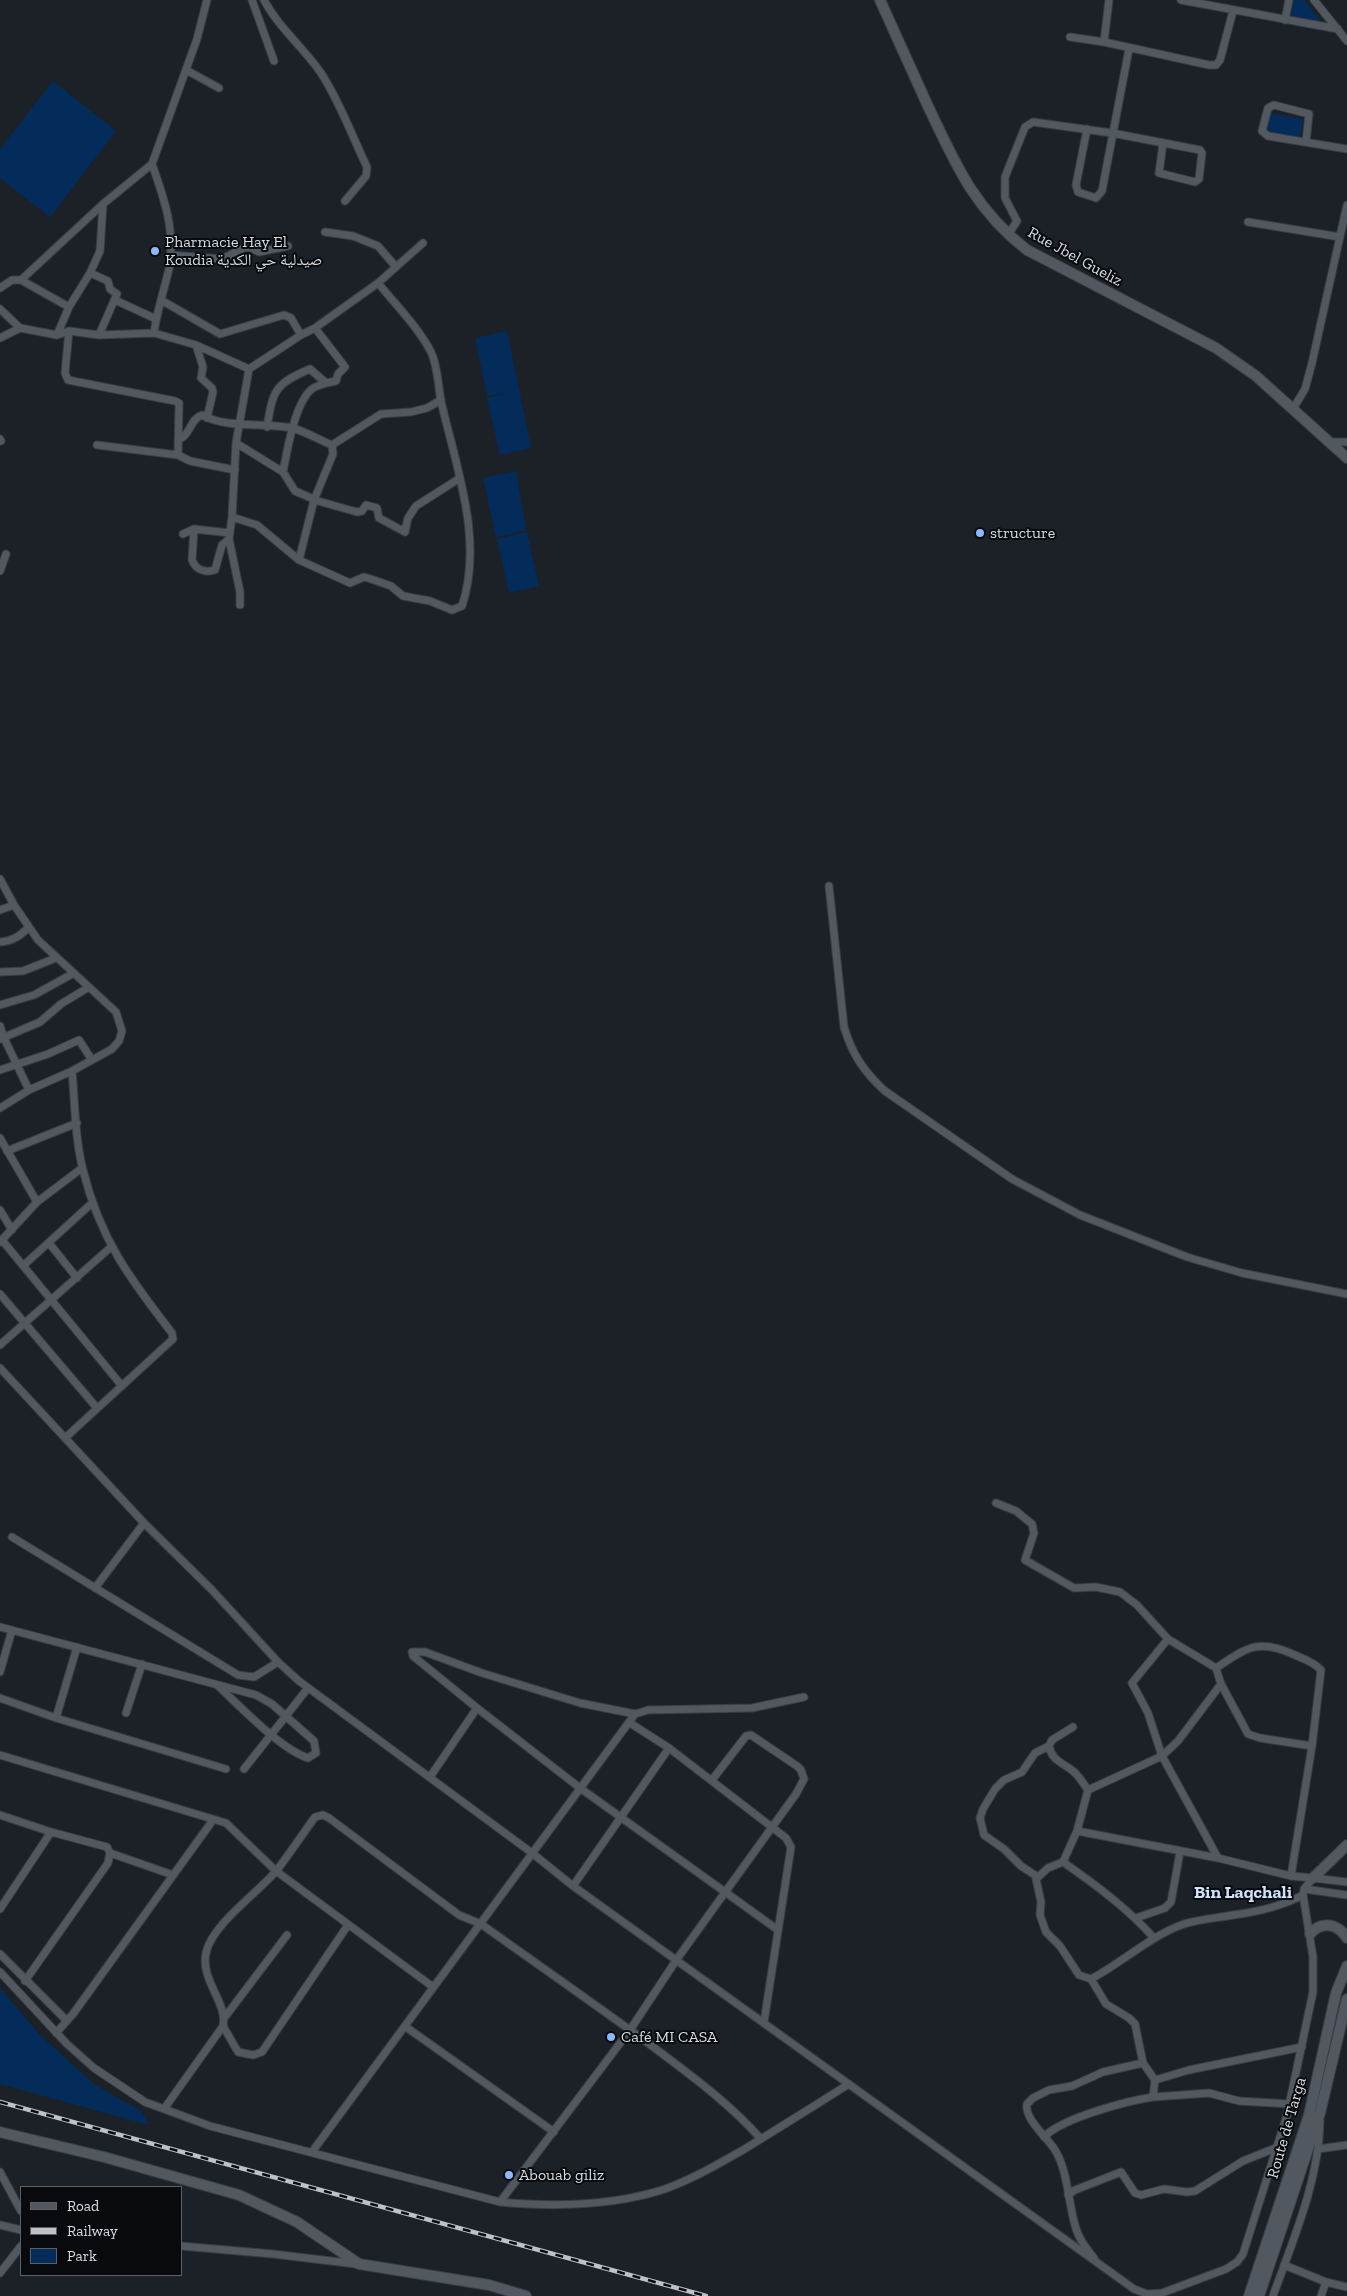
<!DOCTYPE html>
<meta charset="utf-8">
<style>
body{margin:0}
#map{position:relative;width:1347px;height:2296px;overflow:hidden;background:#1c2128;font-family:"Zilla Slab",serif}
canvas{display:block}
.legend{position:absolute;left:20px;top:2186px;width:162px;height:90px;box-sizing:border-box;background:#080a0d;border:1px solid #5c5f63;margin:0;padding:6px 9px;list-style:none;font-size:15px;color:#dadee3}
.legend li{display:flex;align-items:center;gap:10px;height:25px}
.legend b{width:25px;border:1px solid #5c5f63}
</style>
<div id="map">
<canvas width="1347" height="2296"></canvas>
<ul class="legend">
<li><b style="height:6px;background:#515860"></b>Road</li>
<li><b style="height:6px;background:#bec2c7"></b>Railway</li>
<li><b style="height:14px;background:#032c5a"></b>Park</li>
</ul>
</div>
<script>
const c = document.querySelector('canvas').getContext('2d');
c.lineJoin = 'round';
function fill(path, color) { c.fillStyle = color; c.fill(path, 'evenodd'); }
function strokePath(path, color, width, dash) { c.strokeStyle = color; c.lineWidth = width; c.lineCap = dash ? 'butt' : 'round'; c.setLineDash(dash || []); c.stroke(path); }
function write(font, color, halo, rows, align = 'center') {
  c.font = font + ' "Zilla Slab","Noto Naskh Arabic",serif'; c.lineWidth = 4; c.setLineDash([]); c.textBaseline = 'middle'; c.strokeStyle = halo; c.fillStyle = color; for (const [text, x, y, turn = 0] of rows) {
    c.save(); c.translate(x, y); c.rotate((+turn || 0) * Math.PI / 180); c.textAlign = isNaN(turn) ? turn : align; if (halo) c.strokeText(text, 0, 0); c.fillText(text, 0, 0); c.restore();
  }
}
fill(new Path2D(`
 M1294,0H1304L1322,23L1291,19Z
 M53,81L116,131L50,217L0,178V149Z
 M1270,113L1303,119L1299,139L1267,133Z
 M507,331L531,448L500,455L487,398L507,393L487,396L475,338Z
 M516,471L526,530L496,537L483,478Z
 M527,532L539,586L509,593L497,539Z
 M0,1988L39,2034L95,2085L141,2111L149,2125L0,2084Z`), '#032c5a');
const street = new Path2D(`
 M252,0L274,61
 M264,0C279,28 303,47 321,73C340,102 352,136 367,167L366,176L345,201
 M1109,0L1104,42L1209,65H1216L1220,60L1233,11
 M1181,0L1338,29
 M1314,0L1347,41
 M1285,20L1289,0
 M1070,37L1104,42
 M186,70L219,88
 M1087,129L1076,185L1078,192L1096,198L1102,191L1129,49
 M1306,142L1309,114L1274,105L1268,108L1262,131L1268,136L1347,149
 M1248,222L1340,237
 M325,232L353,236L378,246L396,267
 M1008,235L1017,221L1005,198V177L1025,127L1033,122L1112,133L1200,150L1202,153L1199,179L1195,182L1159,173L1163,143
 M170,255L222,259L244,248L249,247L259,252L288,246
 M90,273L108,281L110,289L117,294L99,335
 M21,280L69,307
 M0,288L12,280H21L103,204L152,164L197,39L207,0
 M115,300L156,319
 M161,300L220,334L284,315L291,318L301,335
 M0,309L20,328
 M69,331L65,373L68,380L175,401L179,403L178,455
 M154,333L196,345L249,369
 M57,335L69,307L90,273L100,251L103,204
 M0,338L20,328L57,335L69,331L99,335L154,333C157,311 164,290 169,269C176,232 164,198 152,164
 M196,345L203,367L201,378L212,388L213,392L207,418
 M1293,409L1305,389L1312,363L1347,205
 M267,427C273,391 274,384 310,369L326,383L336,381L338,374L345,367L315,328
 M0,439L1,441
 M180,439C191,434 190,419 202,415C227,429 266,422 292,428C305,431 319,440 332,445
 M1331,442H1347
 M236,443L283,472L295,491L318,501L357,512L362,511L366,505L377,508L379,518L405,532L408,518L416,506L460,478
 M97,445L178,455L190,461L235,470
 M332,445L381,414L411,412L427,408L441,400
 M283,472C287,451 295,402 312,389C315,386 322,385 326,383
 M232,517L257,525L299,560L350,583L364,577L371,579L391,586L403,596L430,601L452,610L462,606C484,540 456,467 441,401C438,386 438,366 431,352C418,327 396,305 378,283
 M194,529L192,560C196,570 205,573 215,570L222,545L229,539
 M183,534L194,529L230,533
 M299,560L314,500L333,454L332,445
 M0,571L6,554
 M240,605V592L229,539L232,517L236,443L249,369L301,335L315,328L378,283L423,243
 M0,879L14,905L38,940L116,1012L122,1031L119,1041L112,1049L72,1071L29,1090L0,1108
 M829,886L844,1027C852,1054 864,1072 885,1091L1012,1179L1080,1215L1187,1257L1242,1273L1347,1294
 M0,910L14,905
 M0,942C13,941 20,936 29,927
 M0,972L23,971L56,958
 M0,1005L34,995L74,973
 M0,1026L4,1038L29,1090
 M0,1039L40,1022L61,1004L89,987
 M0,1070L48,1054L79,1040L92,1060
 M0,1138L37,1202
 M7,1151L77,1123
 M0,1210L12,1230
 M2,1240L122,1386
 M0,1242L37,1202L82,1168
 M49,1243L77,1278
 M24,1265L92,1203
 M0,1294L97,1408
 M0,1345L111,1247
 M0,1368L144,1523L212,1590L278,1662L299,1681L532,1853L573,1886L1134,2289L1147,2294L1162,2293L1226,2269L1237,2262L1243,2254L1287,2115L1313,1992V1957L1303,1895L1304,1889L1313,1878L1291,1876L1218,1858L1077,1831
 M65,1438L173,1339L172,1333C130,1279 100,1239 83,1170C75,1139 75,1104 72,1071
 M996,1503L1016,1511L1032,1524L1034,1533L1025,1560L1074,1588L1096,1587L1120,1592L1137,1605L1168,1639L1216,1668L1221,1684L1248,1734L1260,1738L1312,1746
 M12,1537L238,1675L254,1677L278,1662
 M95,1588L144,1523
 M0,1627L256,1695L272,1704L314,1741L316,1753L308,1758C280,1749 240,1706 217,1685
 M1168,1639L1132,1683L1148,1713L1162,1756L1218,1858
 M1216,1668C1248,1647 1258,1638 1295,1655C1304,1659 1314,1662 1321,1670L1312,1746L1291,1876
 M0,1672L12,1630
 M0,1698L56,1718L226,1769
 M477,1708L413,1656L412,1652H425L482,1673L580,1703L635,1714L648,1710L752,1708L804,1697
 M126,1713L142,1664
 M56,1718L77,1647
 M630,1723L669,1748L786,1838L791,1847L764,2022
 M1073,1727L1052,1740L1049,1746C1052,1761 1062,1762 1073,1771C1079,1776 1083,1783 1088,1790
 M0,1755L226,1823L276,1871L433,1987
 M244,1769L308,1688
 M430,1777L477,1708L580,1788L778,1930
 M0,1815L51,1832L107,1847L110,1853L108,1863L25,1981
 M110,1853L173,1875
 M1063,1862L1077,1831L1088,1790L1162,1756L1178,1741L1221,1684
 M1038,1877L1021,1866L1004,1849L984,1835L980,1818L983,1809L995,1789L1004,1780L1022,1772L1035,1753L1049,1746
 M1313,1878L1347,1882
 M573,1886L669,1748
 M1304,1889L1347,1895
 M0,1909L51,1832
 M1136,1918L1165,1908L1171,1902L1180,1852
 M0,1954L67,2021
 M0,1972L67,2044L94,2068L145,2102L210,2126L500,2202C554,2207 613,2206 665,2189C693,2179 718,2164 743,2150C779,2128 814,2106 849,2084
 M1091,1979L1079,1975L1060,1946L1046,1932L1040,1915L1041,1902L1036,1879L1048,1868L1063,1862C1096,1885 1127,1908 1154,1938
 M225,2017L287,1935
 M223,2026L238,2052L253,2055L262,2052L348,1925
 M406,2027L554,2132
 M56,2033L73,2014L213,1820
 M1155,2080L1143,2063L1135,2024L1129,2018L1106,2004L1091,1979C1123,1962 1150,1936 1184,1924C1200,1919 1217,1918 1233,1915C1257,1912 1282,1906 1303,1895
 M1290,2104L1239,2101L1209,2093L1153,2097L1155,2080L1189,2070L1302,2047
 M164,2109L223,2026C228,2003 200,1980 206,1953C212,1924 258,1893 277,1870C290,1853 302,1835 315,1817L323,1815L329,1818L459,1915L481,1924C537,1964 593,2003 648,2043C689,2074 727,2101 761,2139
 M1044,2137C1062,2118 1127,2101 1153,2097
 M1318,2149L1347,2145
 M312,2152L635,1714
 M0,2172L21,2211
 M1068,2195L1075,2190L1121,2172L1135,2193L1141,2195L1164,2189L1187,2192L1195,2191L1243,2161L1278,2147
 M500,2202L630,2030L677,1959L796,1794L804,1779L801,1770L797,1766L751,1735L746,1736L712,1780
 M0,2225L21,2230
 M181,2246L273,2254L356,2264
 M1094,2258C1086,2248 1078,2238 1075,2225C1068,2201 1068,2171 1055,2150C1048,2138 1024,2119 1027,2104L1033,2098L1049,2090L1072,2086L1103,2072L1143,2063
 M1284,2265L1326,2282L1347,2287
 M0,2273L21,2246
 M1273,2296C1293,2240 1319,2181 1320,2121
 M1321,2296L1326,2282`);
const secondary = new Path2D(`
 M880,0C896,35 911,69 927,104C955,163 974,209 1027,250L1216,348L1256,376L1347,458
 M1313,1878L1347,1845
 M1310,1934C1322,1920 1338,1924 1347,1938
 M0,2132L104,2157L239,2195L297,2222L359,2264L489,2285L526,2296
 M1249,2296L1309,2115L1336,1993L1347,1966
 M1259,2296L1320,2113L1347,1999`);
strokePath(street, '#393e43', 9);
strokePath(secondary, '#393e43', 12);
strokePath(street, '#515860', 7);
strokePath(secondary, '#515860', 10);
const rail = new Path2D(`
 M0,2102L706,2296`);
strokePath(rail, '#bec2c7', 4.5);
strokePath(rail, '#080a0d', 2.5, [8]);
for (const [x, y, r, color] of [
 [155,251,5,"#88bafc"],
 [980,533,5,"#88bafc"],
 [611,2037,5,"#88bafc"],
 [509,2175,5,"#88bafc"]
]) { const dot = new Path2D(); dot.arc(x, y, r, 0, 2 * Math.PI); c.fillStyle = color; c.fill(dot); strokePath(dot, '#080a0d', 2); }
write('16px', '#dadee3', '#080a0d', [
 ["Pharmacie Hay El",165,242],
 ["Koudia صيدلية حي الكدية",165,260],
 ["structure",990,533],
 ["Café MI CASA",621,2037],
 ["Abouab giliz",519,2175]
], 'left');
write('16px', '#dadee3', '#080a0d', [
 ["Rue Jbel Gueliz",1075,257,29],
 ["Route de Targa",1287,2128,-74]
]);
write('bold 18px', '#cfe3fc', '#080a0d', [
 ["Bin Laqchali",1243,1893]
]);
</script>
